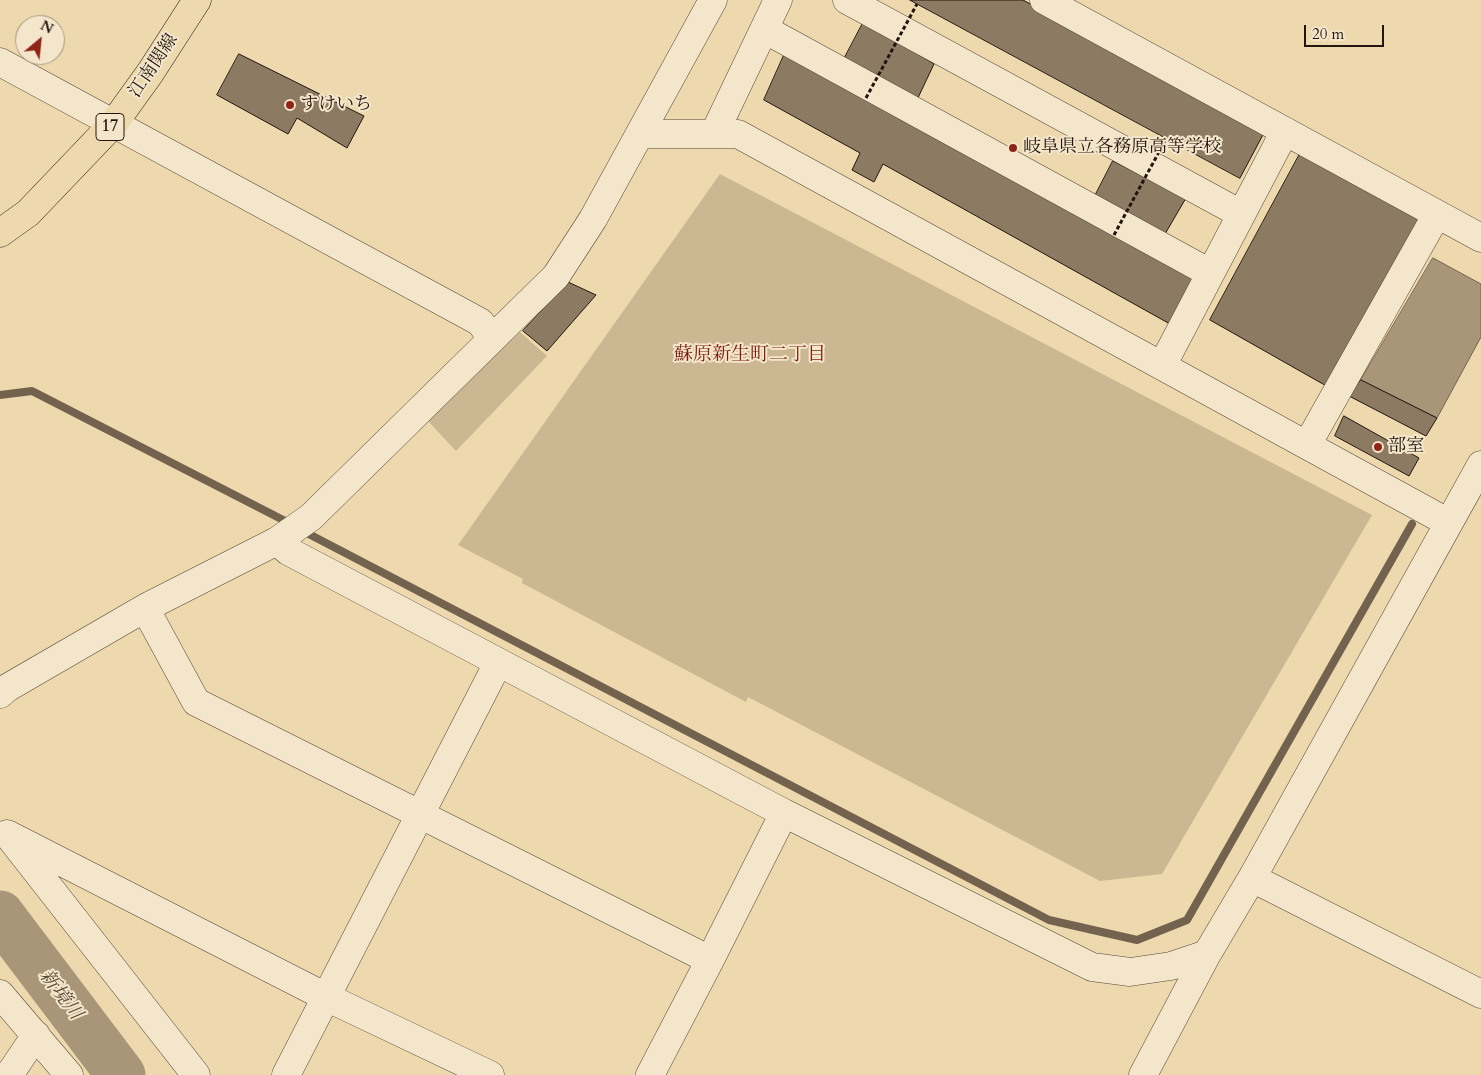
<!DOCTYPE html>
<meta charset="utf-8">
<style>
body{margin:0}
#map{position:relative;width:1481px;height:1075px;overflow:hidden;background:#eed9ae;font-family:Cardo,serif}
canvas{display:block}
.north{position:absolute;left:15px;top:15px;width:50px;height:50px;box-sizing:border-box;background:#f4e6ca;border:1px solid #a0927f;border-radius:50%;rotate:28deg;font-size:14px;font-weight:700;line-height:20px;text-align:center;color:#22150f}
.north::after{content:'';display:block;margin:auto;width:18px;height:22px;background:#8f2418;clip-path:polygon(50% 0,100% 100%,50% 72%,0 100%)}
.scale{position:absolute;left:1304px;top:25px;width:80px;height:22px;box-sizing:border-box;border:2px solid #22150f;border-top:0;padding-left:6px;font-size:15px;line-height:18px;white-space:nowrap;color:#22150f;-webkit-text-stroke:4px #f4e6ca;paint-order:stroke}
</style>
<div id="map">
<canvas width="1481" height="1075"></canvas>
<div class="north">N</div>
<div class="scale">20 m</div>
</div>
<script>
const c = document.querySelector('canvas').getContext('2d');
c.lineJoin = 'round';
function fill(path, color) { c.fillStyle = color; c.fill(path, 'evenodd'); }
function strokePath(path, color, width, dash) { c.strokeStyle = color; c.lineWidth = width; c.lineCap = dash ? 'butt' : 'round'; c.setLineDash(dash || []); c.stroke(path); }
function write(font, color, halo, rows, align = 'center') {
  c.font = font + ' Cardo,"Noto Serif JP",serif'; c.lineWidth = 4; c.setLineDash([]); c.textBaseline = 'middle'; c.strokeStyle = halo; c.fillStyle = color; for (const [text, x, y, turn = 0] of rows) {
    c.save(); c.translate(x, y); c.rotate((+turn || 0) * Math.PI / 180); c.textAlign = isNaN(turn) ? turn : align; if (halo) c.strokeText(text, 0, 0); c.fillText(text, 0, 0); c.restore();
  }
}
fill(new Path2D(`
 M720,174L1372,515L1162,874L1100,881L748,697L746,702L522,583L523,579L458,545Z
 M520,332L547,356L456,451L428,421Z`), '#cbb893');
const water = new Path2D(`
 M1433,258L1481,284V337L1437,418L1361,380Z`);
fill(water, '#a99678');
strokePath(water, '#73624e', 1);
strokePath(new Path2D(`
 M0,395L32,391L291,524
 M303,531L1049,920L1137,940L1187,920L1412,524`), '#73624e', 8);
strokePath(new Path2D(`
 M0,915L121,1075`), '#a99678', 49);
const building = new Path2D(`
 M910,0H1023L1265,131L1240,178Z
 M864,21L934,64L916,102L842,63Z
 M785,53L1194,279L1170,324L883,164L874,182L852,170L860,153L764,100Z
 M239,54L364,116L347,148L297,118L288,134L217,95Z
 M1302,150L1420,218L1330,388L1210,320Z
 M1113,161L1186,198L1165,234L1095,196Z
 M568,282L596,295L547,351L523,331Z
 M1361,380L1437,418L1426,436L1349,396Z
 M1344,416L1419,458L1409,476L1335,436Z`);
fill(building, '#8c7b62');
strokePath(building, '#22150f', 1);
const minor = new Path2D(`
 M847,0L1241,214
 M1044,0L1481,238
 M764,29L1210,273
 M0,62L480,322L492,338
 M640,134H738L1449,523
 M714,134L778,0
 M1162,366L1285,131
 M1307,445L1437,214
 M277,541L288,551L784,813L1092,967L1130,972L1171,966L1207,954
 M145,608L196,702L710,960
 M0,694L7,688L145,608L277,541L311,517L556,276L593,219L713,0
 M7,834L326,997L490,1075
 M12,840L196,1075
 M1252,878L1481,994
 M0,994L69,1075
 M9,1075L36,1035
 M286,1075L498,663
 M650,1075L710,960L784,813
 M1143,1075L1207,954L1252,878L1481,465`);
const major = new Path2D(`
 M0,233L28,213L114,123L150,73L197,0`);
strokePath(minor, '#554637', 29);
strokePath(major, '#22150f', 29);
strokePath(minor, '#f4e6ca', 28);
strokePath(major, '#eed9ae', 28);
strokePath(new Path2D(`
 M866,98L917,4
 M1114,235L1166,139`), '#22150f', 3, [4, 2.5]);
for (const [x, y, r, color] of [
 [290,105,5,"#8f2418"],
 [1013,148,5,"#8f2418"],
 [1378,447,5,"#8f2418"]
]) { const dot = new Path2D(); dot.arc(x, y, r, 0, 2 * Math.PI); c.fillStyle = color; c.fill(dot); strokePath(dot, '#f4e6ca', 2); }
for (const [x, y, w] of [
 [110,127,28]
]) { const box = new Path2D(); box.roundRect(x - w / 2, y - 13.5, w, 27, 4); c.fillStyle = '#f4e6ca'; c.fill(box); strokePath(box, '#22150f', 1); }
write('bold 16px', '#22150f', null, [
 ["17",110,127]
]);
write('18px', '#22150f', '#f4e6ca', [
 ["江南関線",154,66,-56]
]);
write('18px', '#22150f', '#f4e6ca', [
 ["すけいち",300,105],
 ["岐阜県立各務原高等学校",1023,148],
 ["部室",1388,447]
], 'left');
write('19px', '#7a1f14', '#f4e6ca', [
 ["蘇原新生町二丁目",750,356]
]);
write('italic 19px', '#584939', '#f4e6ca', [
 ["新境川",60,995,53]
]);
</script>
